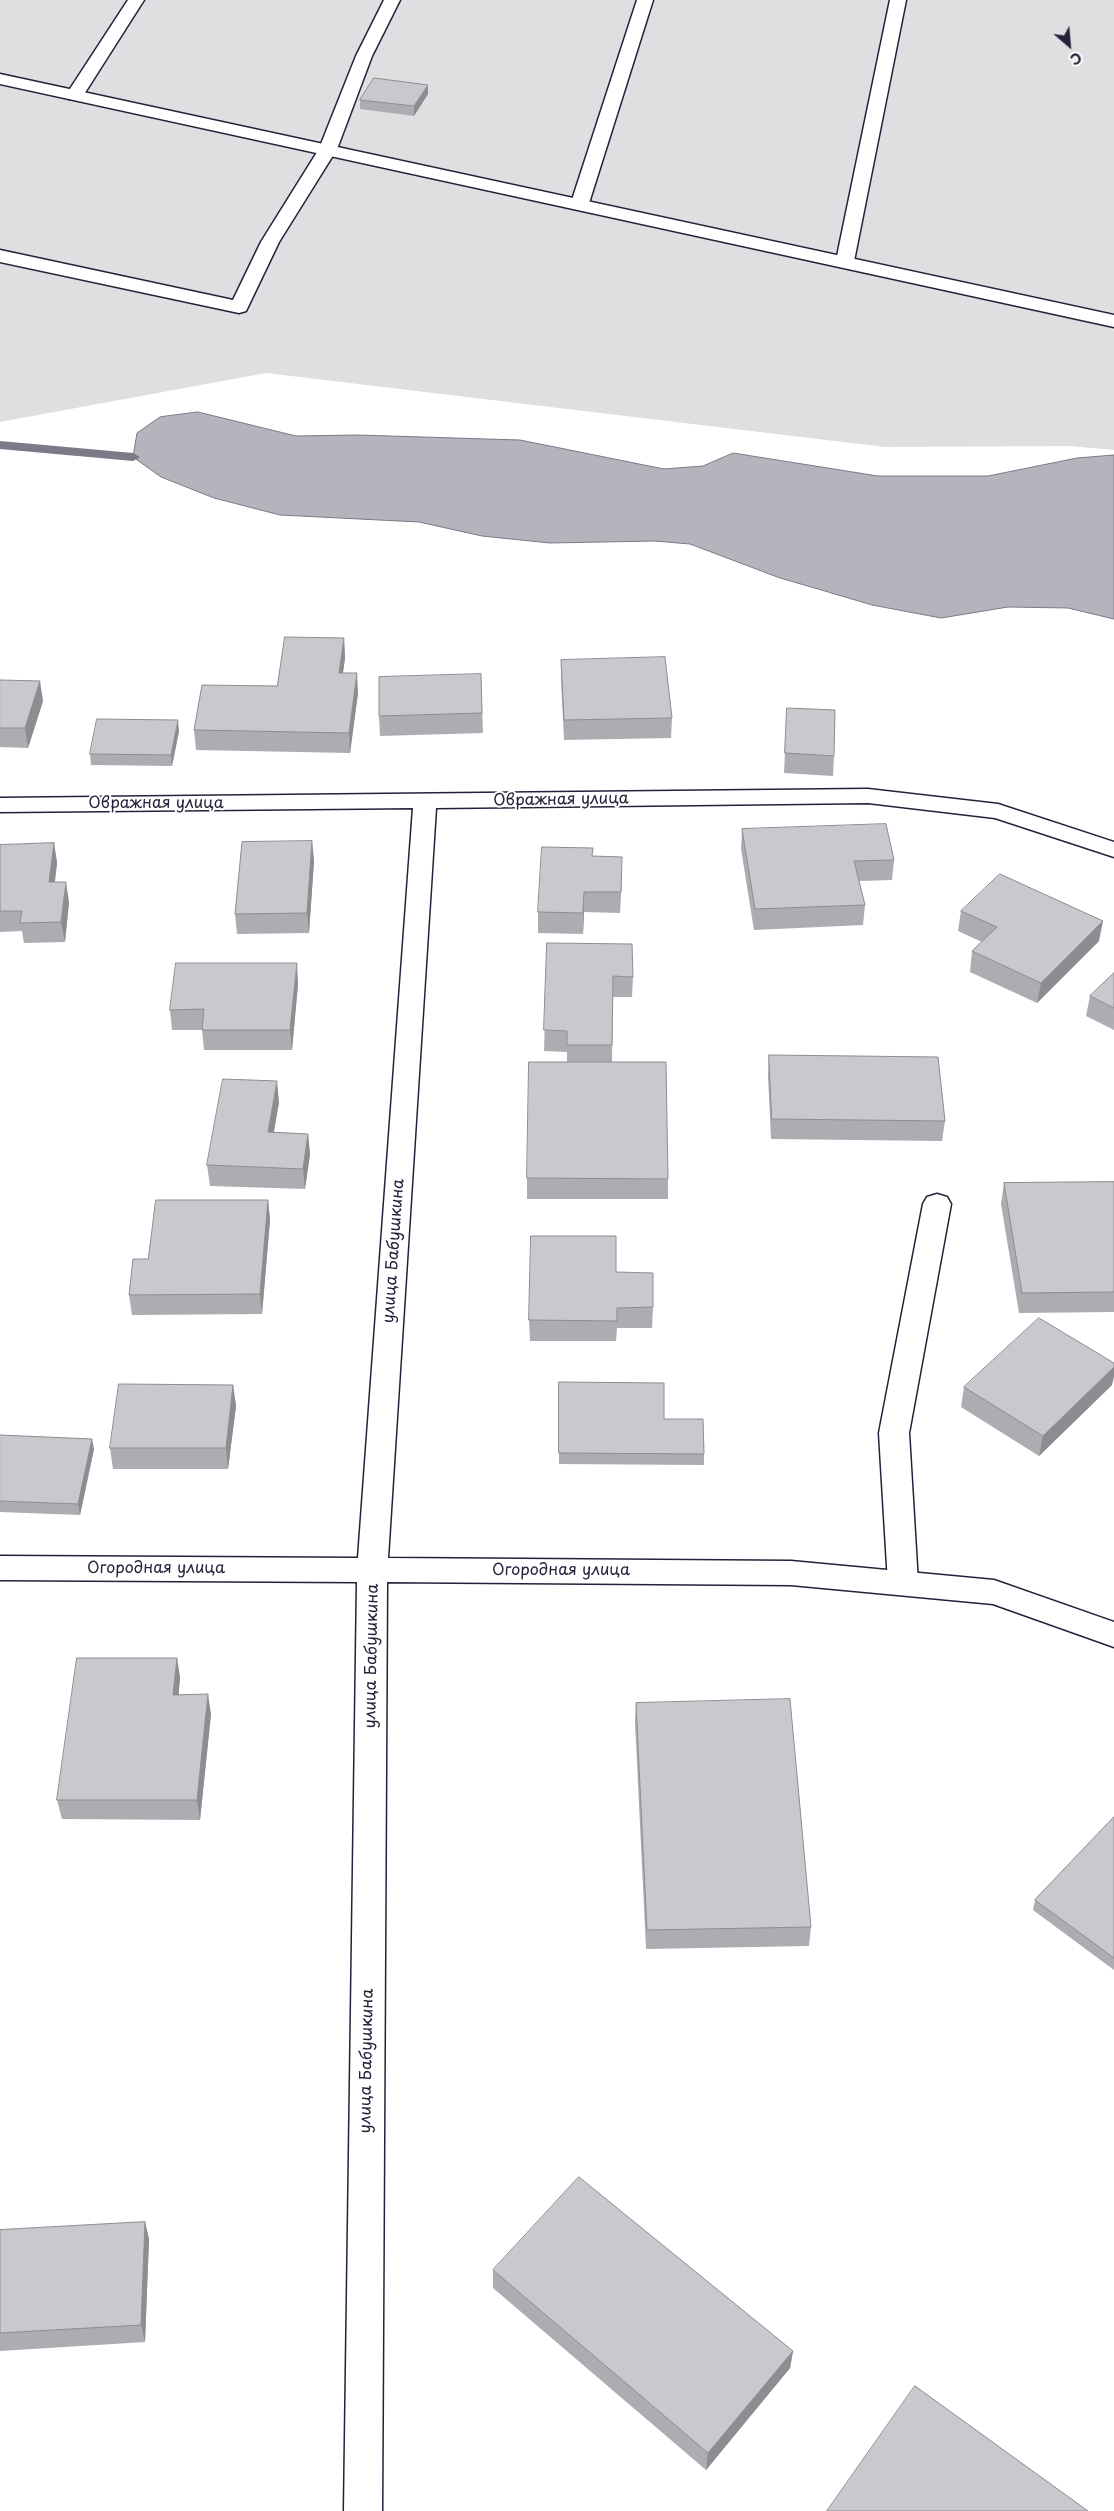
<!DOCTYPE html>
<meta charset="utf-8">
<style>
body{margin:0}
#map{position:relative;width:1114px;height:2511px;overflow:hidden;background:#fff;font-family:"Playpen Sans",sans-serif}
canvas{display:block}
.north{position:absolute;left:1044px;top:20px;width:50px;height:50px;-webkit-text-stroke:4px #fff;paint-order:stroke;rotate:153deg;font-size:14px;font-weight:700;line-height:20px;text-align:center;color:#22223b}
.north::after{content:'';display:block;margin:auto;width:18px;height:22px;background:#22223b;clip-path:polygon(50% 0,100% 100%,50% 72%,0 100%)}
</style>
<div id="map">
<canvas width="1114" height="2511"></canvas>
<div class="north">С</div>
</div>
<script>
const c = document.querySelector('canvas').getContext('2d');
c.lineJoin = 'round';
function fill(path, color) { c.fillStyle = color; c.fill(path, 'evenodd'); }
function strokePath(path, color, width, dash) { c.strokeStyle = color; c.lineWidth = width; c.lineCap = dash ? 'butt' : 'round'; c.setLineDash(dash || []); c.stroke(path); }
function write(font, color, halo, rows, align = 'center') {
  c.font = font + ' "Playpen Sans",sans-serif'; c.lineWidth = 4; c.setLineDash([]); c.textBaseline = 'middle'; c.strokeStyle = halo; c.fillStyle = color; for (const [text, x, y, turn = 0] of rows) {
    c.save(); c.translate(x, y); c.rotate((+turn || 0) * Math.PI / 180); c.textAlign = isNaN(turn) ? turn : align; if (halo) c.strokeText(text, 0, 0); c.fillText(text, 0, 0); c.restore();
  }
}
fill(new Path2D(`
 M0,0H1114V450L1069,446L885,447L266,373L0,422Z`), '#dfdfe2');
const water = new Path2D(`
 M198,412L296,436L357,435L520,440L664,469L703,466L733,453L878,476H988L1077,458L1114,455V619L1068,608L1008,607L941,618L872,605L818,589L780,578L690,544L655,541L550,543L482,536L419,522L280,515L214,498L161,477L133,457L137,433L160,417Z`);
fill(water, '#b4b4bc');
strokePath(water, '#7a7a88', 1);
fill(new Path2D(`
 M0,441L133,453L140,457L133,461L0,449Z`), '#7a7a88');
const service = new Path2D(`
 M128,0H144L81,99H69L66,95Z
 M384,0H400L372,56L337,149L279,242L246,311L239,313L0,262V250L233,300L261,242L319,149L356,56Z
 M637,0H653L589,203L586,207H574L571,203Z
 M890,0H906L854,261L852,265H838L836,261Z
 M937,1194L947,1197L951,1204L909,1433L918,1583L914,1592L903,1595L892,1592L888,1583L879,1433L923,1204L927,1197Z`);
const minor = new Path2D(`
 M0,74L1114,315V327L0,84Z
 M868,789L998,804L1114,842V857L995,818L868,803L436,808L388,1558L791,1561L994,1580L1114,1622V1647L993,1604L791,1585L387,1582L382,2511H344L357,1582L0,1580V1556L358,1558L413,808L0,812V798Z`);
strokePath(service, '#22223b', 3);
strokePath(minor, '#22223b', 3);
fill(service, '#fff');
fill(minor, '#fff');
fill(new Path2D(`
 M428,94L414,116L360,109V100Z
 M344,638L345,658L343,673L358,693L350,753L196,750L194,730L277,686Z
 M561,660L672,718L671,738L564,740L561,680Z
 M481,674L483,733L380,736L379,716Z
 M0,680L43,701L28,748L0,747Z
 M787,708L834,756L833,776L784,773Z
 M179,731L172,766L91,765L90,754Z
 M742,829L894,860L892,880L859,881L865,905L863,925L754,930L741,849Z
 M312,841L314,861L309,933L237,934L235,914Z
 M54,843L57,863L55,882L69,902L65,942L24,943L22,931L0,932V845Z
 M593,856L622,877L620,913L584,912L583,934L538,933V912Z
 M961,911L1099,941L1037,1003L970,972L972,951L982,942L958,931Z
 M547,943L633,977L632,997H613L612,1062L668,1179V1199H527V1178L567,1062V1052L544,1051Z
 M1114,973V1030L1086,1016L1090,996Z
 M298,984L292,1050H204L202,1030H172L170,1010Z
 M769,1055L945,1121L942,1141L771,1139L768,1076Z
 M279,1102L274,1132L308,1134L310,1154L305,1189L210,1186L207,1165Z
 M1114,1182V1312L1019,1313L1001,1204L1004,1183Z
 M268,1200L270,1220L262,1314L132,1315L129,1295L148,1259Z
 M616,1272L653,1307L652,1328H617L616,1341H530L529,1320Z
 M559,1382L664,1419L704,1454V1465L559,1464Z
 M233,1385L236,1406L228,1469H113L110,1448Z
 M1112,1385L1039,1456L961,1407L964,1387Z
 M0,1435L94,1449L80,1515L0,1512Z
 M177,1658L180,1678L178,1694L211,1714L200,1820L62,1819L57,1800Z
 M636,1703L811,1927L809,1946L646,1949L635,1722Z
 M1114,1817V1970L1033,1910L1035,1900Z
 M145,2222L149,2239L145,2342L0,2351V2230Z
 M493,2270L793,2351L790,2368L706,2470L493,2288Z`), '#acacb2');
fill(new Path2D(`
 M428,85V94L414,116V106Z
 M344,638L345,658L340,693L339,673Z
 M357,673L358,693L350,753L349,733Z
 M40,681L43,701L28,748L25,728Z
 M178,720L179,731L172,766L171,755Z
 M312,841L314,861L309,933L307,913Z
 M54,843L57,863L52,903L49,882Z
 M66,882L69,902L65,942L61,922Z
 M584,892V912L583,934V913Z
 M1103,921L1099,941L1037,1003L1041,983Z
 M297,963L298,984L292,1050L290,1030Z
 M277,1081L279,1102L270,1153L268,1132Z
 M308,1134L310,1154L305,1189L303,1169Z
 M268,1200L270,1220L262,1314L260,1294Z
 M1114,1367V1377L1112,1385L1039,1456L1043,1436Z
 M233,1385L236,1406L228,1469L226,1448Z
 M92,1439L94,1449L80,1515L78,1504Z
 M177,1658L180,1678L177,1714L173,1695Z
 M208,1694L211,1714L200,1820L197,1800Z
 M145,2222L149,2239L145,2342L141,2325Z
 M793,2351L790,2368L706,2470L708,2453Z`), '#8c8c91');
const building = new Path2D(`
 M374,78L428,85L414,106L360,100Z
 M285,637L344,638L339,673H357L349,733L194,730L202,685L277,686Z
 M665,657L672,718L564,720L561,660Z
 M481,674L482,713L379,716V677Z
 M0,680L40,681L25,728H0Z
 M787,708L835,710L834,756L785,753Z
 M97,719L178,720L171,755L90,754Z
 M886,824L894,860L854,861L865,905L755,909L742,829Z
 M312,841L307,913L235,914L242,842Z
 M54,843L49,882H66L61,922L20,923L22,911H0V845Z
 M542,847L593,848L592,856L622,857L621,892H584L583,913L538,912Z
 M1000,874L1103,921L1041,983L972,951L997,927L961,911Z
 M547,943L632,944L633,977L613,976L612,1045H567V1031L544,1030Z
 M176,963H297L290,1030H202L204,1009L170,1010Z
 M1114,973V1008L1090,996Z
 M769,1055L938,1057L945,1121L772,1119Z
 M529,1062H666L668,1179L527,1178Z
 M223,1079L277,1081L268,1132L308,1134L303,1169L207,1165Z
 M1114,1182V1292L1022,1293L1004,1183Z
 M156,1200H268L260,1294L129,1295L133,1259H148Z
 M531,1236H616V1272L653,1273V1307L617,1308V1321L529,1320Z
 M1039,1318L1114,1363V1367L1043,1436L964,1387Z
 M559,1382L664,1383V1419H703L704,1454L559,1453Z
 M119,1384L233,1385L226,1448H110Z
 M0,1435L92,1439L78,1504L0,1501Z
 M77,1658H177L173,1695L208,1694L197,1800H57Z
 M790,1699L811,1927L647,1930L636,1703Z
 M1114,1817V1958L1035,1900Z
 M579,2177L793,2351L708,2453L493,2270Z
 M145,2222L141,2325L0,2333V2230Z
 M915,2386L1088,2511H827Z`);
fill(building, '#c8c8cf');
strokePath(building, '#8c8c91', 1);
write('16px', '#22223b', '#fff', [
 ["Овражная улица",561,800,-1],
 ["Овражная улица",156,804],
 ["улица Бабушкина",394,1251,-86],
 ["Огородная улица",156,1569],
 ["Огородная улица",561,1571],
 ["улица Бабушкина",372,1656,-89],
 ["улица Бабушкина",367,2061,-89]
]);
</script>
